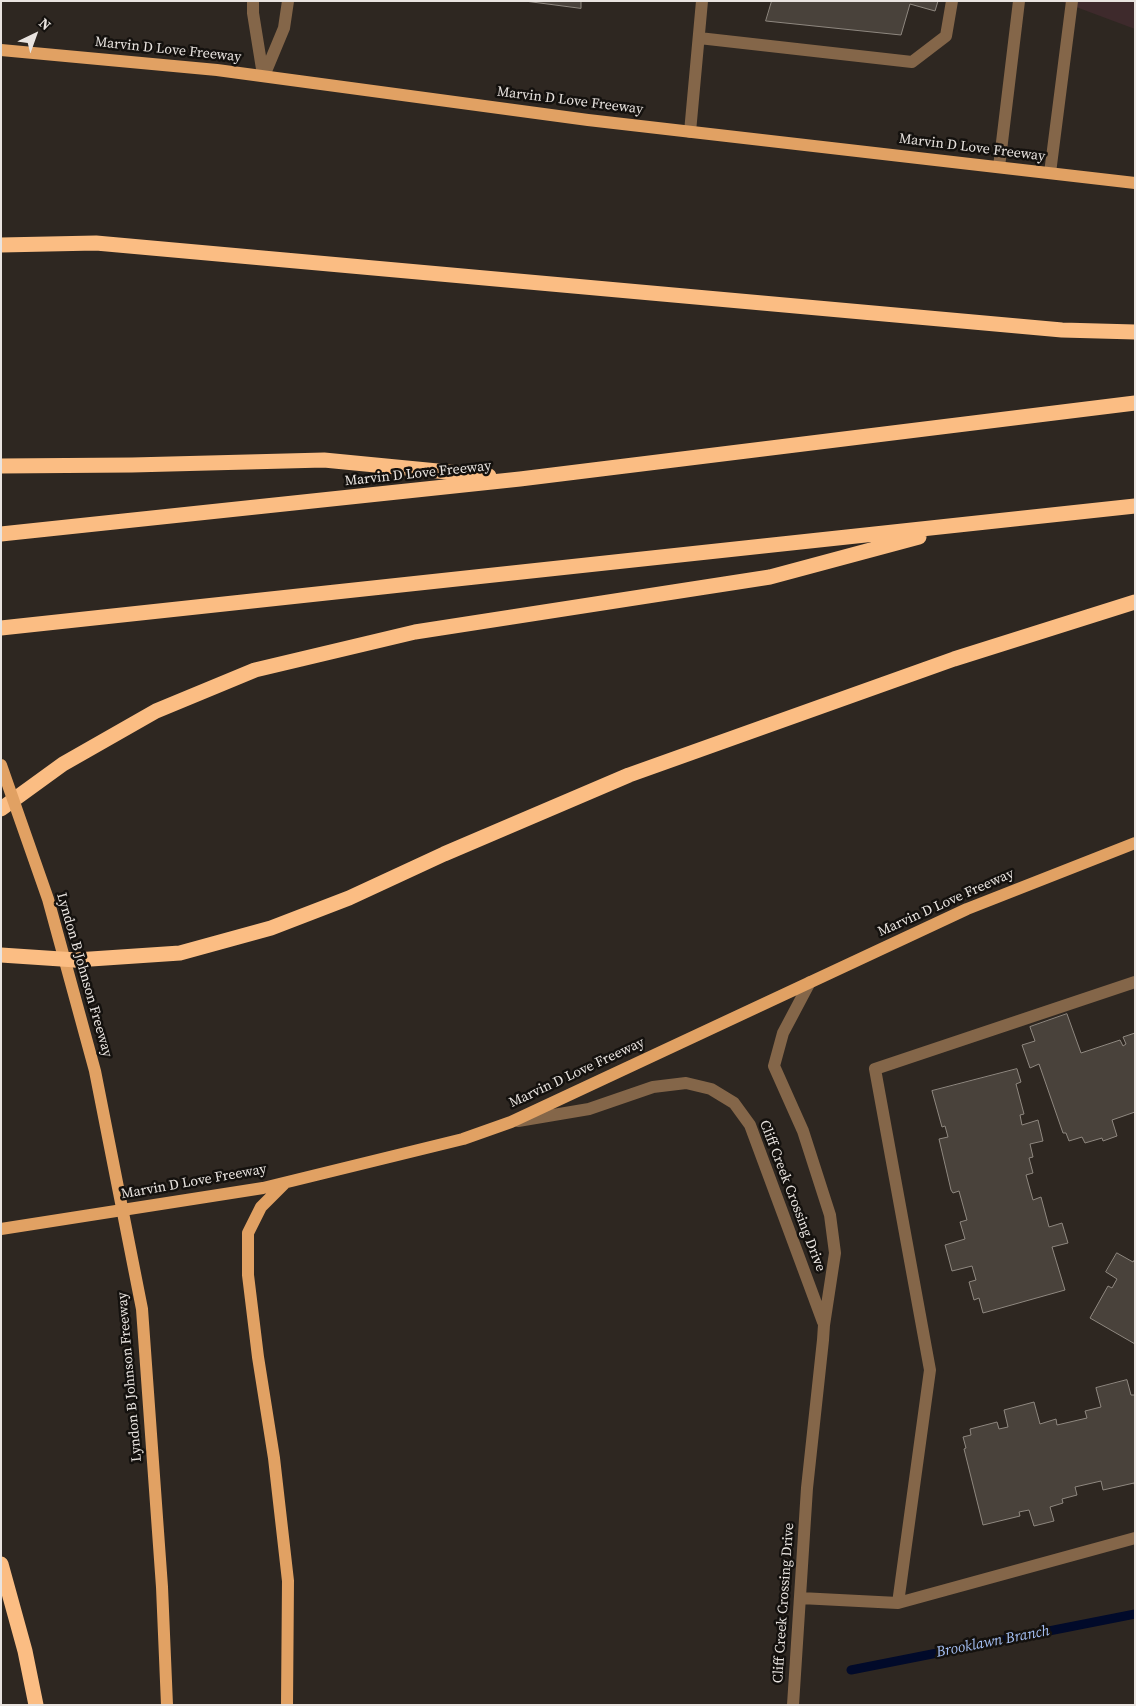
<!DOCTYPE html>
<style>
body{margin:0}
#map{position:relative;width:1136px;height:1706px;overflow:hidden;background:#2e2721;font-family:"Source Serif 4",serif}
canvas{display:block}
.frame{position:absolute;inset:0;border:2px solid #e9e4e0;pointer-events:none}
.north{position:absolute;left:10px;top:10px;width:50px;height:50px;-webkit-text-stroke:4px #14110e;paint-order:stroke;rotate:42deg;font-size:14px;font-weight:700;line-height:20px;text-align:center;color:#e9e4e0}
.north::after{content:'';display:block;margin:auto;width:18px;height:22px;background:#e9e4e0;clip-path:polygon(50% 0,100% 100%,50% 72%,0 100%)}
</style>
<div id="map">
<canvas width="1136" height="1706"></canvas>
<div class="frame"></div>
<div class="north">N</div>
</div>
<script>
const c = document.querySelector('canvas').getContext('2d');
c.lineJoin = 'round';
function fill(path, color) { c.fillStyle = color; c.fill(path, 'evenodd'); }
function strokePath(path, color, width, dash) { c.strokeStyle = color; c.lineWidth = width; c.lineCap = dash ? 'butt' : 'round'; c.setLineDash(dash || []); c.stroke(path); }
function write(font, color, halo, rows, align = 'center') {
  c.font = font + ' "Source Serif 4",serif'; c.lineWidth = 5; c.setLineDash([]); c.textBaseline = 'middle'; c.strokeStyle = halo; c.fillStyle = color; for (const [text, x, y, turn = 0] of rows) {
    c.save(); c.translate(x, y); c.rotate((+turn || 0) * Math.PI / 180); c.textAlign = isNaN(turn) ? turn : align; if (halo) c.strokeText(text, 0, 0); c.fillText(text, 0, 0); c.restore();
  }
}
fill(new Path2D(`
 M1060,1H1135V29Z`), '#3e2a2c');
strokePath(new Path2D(`
 M851,1670L1135,1614`), '#010a2a', 9);
const building = new Path2D(`
 M525,1H581V8Z
 M772,1H938L935,11L910,4L901,35L766,21Z
 M1067,1014L1081,1053L1120,1040L1123,1046L1126,1044L1123,1037L1135,1033V1112L1112,1120L1117,1136L1103,1141L1102,1138L1085,1143L1082,1137L1069,1141L1066,1133H1063L1039,1064L1030,1068L1022,1045L1035,1041L1030,1027Z
 M1017,1069L1021,1082L1016,1084L1024,1114L1020,1115L1022,1125L1038,1120L1043,1141L1030,1144L1033,1157L1029,1158L1033,1173L1026,1175L1033,1200L1041,1197L1049,1227L1062,1223L1068,1243L1052,1247L1065,1290L983,1313L979,1298L974,1300L969,1282L976,1280L972,1266L952,1271L945,1245L965,1239L960,1222L967,1220L959,1191L953,1193L951,1190L939,1139L948,1137L945,1126L942,1127L932,1091Z
 M1117,1253L1133,1262L1135,1259V1344L1090,1318L1108,1286L1112,1288L1117,1279L1106,1272Z
 M1127,1380L1131,1395H1135V1487L1134,1483L1103,1490L1101,1481L1075,1487L1077,1495L1062,1499L1063,1503L1050,1507L1054,1521L1034,1526L1029,1510L1019,1512L1020,1516L983,1525L964,1449L966,1448L963,1437L971,1435L970,1429L997,1422L999,1429L1008,1427L1004,1410L1034,1402L1040,1424L1056,1419L1057,1425L1087,1418L1085,1411L1101,1407L1096,1388Z`);
fill(building, '#49423b');
strokePath(building, '#8f8880', 1);
strokePath(new Path2D(`
 M253,1V13L263,75
 M699,38L912,62L946,36L952,1
 M264,76L284,28L288,1
 M690,132L702,1
 M999,167L1019,1
 M1050,173L1072,1
 M518,1121L589,1109L653,1087L686,1083L711,1089L734,1103L750,1125L823,1322
 M800,1598L898,1603L1135,1538
 M898,1603L930,1370L875,1069L1135,982
 M793,1705L807,1488L823,1340L824,1325L835,1253L830,1215L803,1131L774,1066L783,1033L810,982`), '#846649', 12);
strokePath(new Path2D(`
 M1,50L217,70L588,120L1135,183
 M285,1183L261,1207L248,1233V1275L258,1357L274,1458L288,1581L287,1705
 M1,1229L263,1188L463,1139L511,1122L967,909L1135,843`), '#e1a163', 12);
strokePath(new Path2D(`
 M1,245L96,243L1062,330L1135,332
 M1,466L132,465L324,460L489,476
 M1,534L520,479L1135,403
 M1,628L1135,506
 M1,809L63,764L156,711L255,670L415,632L770,577L919,537
 M76,960L180,953L271,928L349,898L444,854L629,775L954,659L1135,602
 M1,1564L25,1651L36,1705`), '#fbbd83', 15);
strokePath(new Path2D(`
 M1,765L48,899L95,1071L142,1309L162,1587L167,1705`), '#e1a163', 12);
strokePath(new Path2D(`
 M1,955L76,960`), '#fbbd83', 15);
write('14px', '#e9e4e0', '#14110e', [
 ["Marvin D Love Freeway",168,50,6],
 ["Marvin D Love Freeway",570,101,7],
 ["Marvin D Love Freeway",972,148,7],
 ["Marvin D Love Freeway",418,474,-6],
 ["Marvin D Love Freeway",946,903,-24],
 ["Lyndon B Johnson Freeway",84,975,74],
 ["Marvin D Love Freeway",577,1073,-25],
 ["Marvin D Love Freeway",194,1182,-10],
 ["Cliff Creek Crossing Drive",792,1196,69],
 ["Lyndon B Johnson Freeway",130,1377,-95],
 ["Cliff Creek Crossing Drive",784,1603,-86]
]);
write('italic 15px', '#a4bff3', '#14110e', [
 ["Brooklawn Branch",993,1642,-11]
]);
</script>
